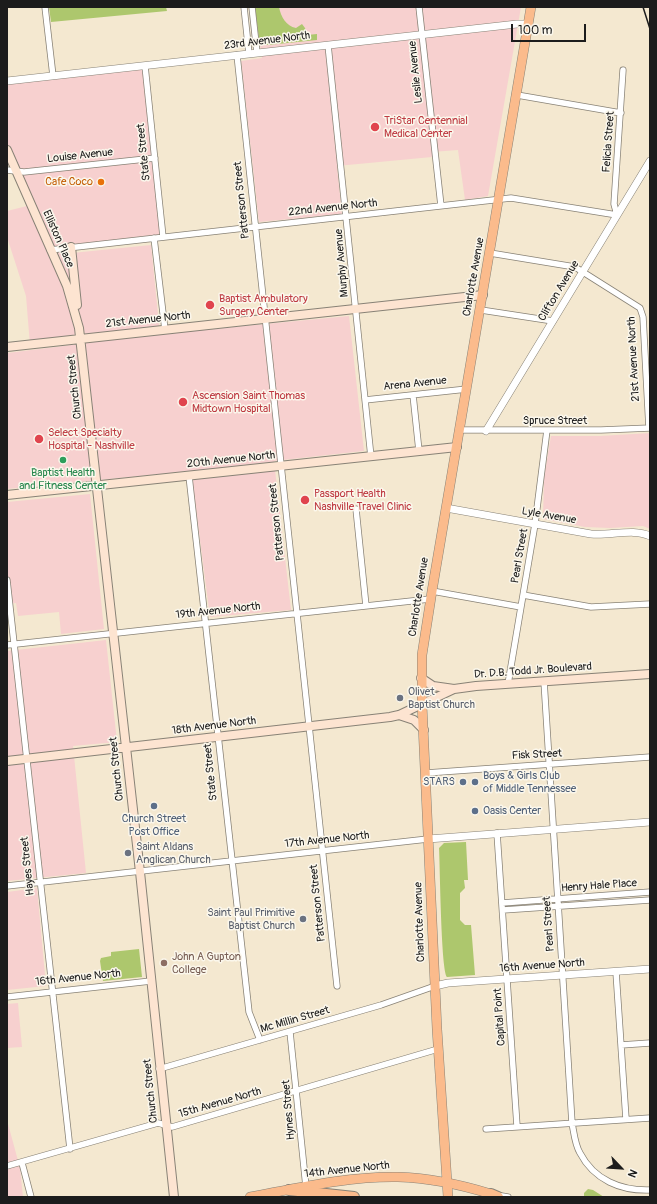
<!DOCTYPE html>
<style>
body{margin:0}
#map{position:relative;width:657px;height:1204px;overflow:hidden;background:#f4e8d0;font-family:Pangolin,sans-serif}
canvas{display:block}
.frame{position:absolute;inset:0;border:8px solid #1c1c1c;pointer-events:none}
.north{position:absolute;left:601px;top:1148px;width:40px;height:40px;-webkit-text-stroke:3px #fbf7ec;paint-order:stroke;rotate:115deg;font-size:11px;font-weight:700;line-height:16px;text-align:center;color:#1c1c1c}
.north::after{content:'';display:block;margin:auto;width:14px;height:18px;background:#1c1c1c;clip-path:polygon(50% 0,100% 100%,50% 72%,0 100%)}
.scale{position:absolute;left:511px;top:24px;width:75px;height:18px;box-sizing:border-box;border:2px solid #1c1c1c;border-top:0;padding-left:5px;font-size:12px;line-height:14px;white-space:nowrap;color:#1c1c1c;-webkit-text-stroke:3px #fbf7ec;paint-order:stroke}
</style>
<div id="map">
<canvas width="657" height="1204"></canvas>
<div class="frame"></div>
<div class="north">N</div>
<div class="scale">100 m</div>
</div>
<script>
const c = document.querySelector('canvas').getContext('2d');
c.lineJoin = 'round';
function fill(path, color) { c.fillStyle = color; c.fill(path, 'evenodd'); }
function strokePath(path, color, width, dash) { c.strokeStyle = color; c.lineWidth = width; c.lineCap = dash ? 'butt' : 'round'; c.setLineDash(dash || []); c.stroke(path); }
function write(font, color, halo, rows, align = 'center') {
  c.font = font + ' Pangolin,sans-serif'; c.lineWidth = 3; c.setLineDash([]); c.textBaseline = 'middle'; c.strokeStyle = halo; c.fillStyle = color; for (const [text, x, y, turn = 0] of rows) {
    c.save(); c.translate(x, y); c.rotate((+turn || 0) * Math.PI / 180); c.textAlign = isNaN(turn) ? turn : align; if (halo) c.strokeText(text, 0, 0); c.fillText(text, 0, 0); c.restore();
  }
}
fill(new Path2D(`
 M255,7H521L488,196L465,200L458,150L432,152V157L337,166L342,214L259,222L241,61L262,58Z
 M142,66L163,237L71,247L72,253L151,245L160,334L349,316L364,451L274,461L291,610L210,617L191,471L7,489V353L87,343L77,304L81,339L30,345L26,296L7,237V211L31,205L7,150V81Z
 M650,433V529L643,526L610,528L585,527L543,519L544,477L551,436H600Z
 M90,494L104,629L61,634L59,612L18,616L16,603L7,604V502Z
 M106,640L117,742L73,746L86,873L7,881V651Z
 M37,888L46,986L7,990V892Z
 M18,1003L22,1047L7,1048V1004Z
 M7,1120L20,1168L23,1197H7Z`), '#f7d0cf');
fill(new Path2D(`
 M49,7H166L167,11L51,22Z
 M255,7H279C281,17 286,26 296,28L302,24L305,28L307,35L317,34V40L268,45L262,44L259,39Z
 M466,842L468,880H464L465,888L460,893V920L465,925H471L475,975L447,977C441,971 440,865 439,848L444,843Z
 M139,949L142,977L103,981L100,961L101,958L111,956V952Z
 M588,1189L593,1190L604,1197H584V1193Z`), '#adc76d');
const minor = new Path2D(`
 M45,7L53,76
 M244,7L249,54
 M252,7L257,53
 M419,7L441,206
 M328,45L371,457
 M237,55L337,986
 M145,66L163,237
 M517,95L621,113
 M7,170L24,172L155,158
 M154,238L165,330
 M50,250L511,198L617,215L614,204L623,70
 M490,253L575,267L640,308L643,317L649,428
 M481,310L553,321
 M413,395L419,451
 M365,400L467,389
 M460,430H601L650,428
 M189,476L249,1012L260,1040
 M356,509L366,606
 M7,580L70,1149
 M432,591L521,607
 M523,595L591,607L650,604
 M7,645L430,599
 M544,681L572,1123C574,1133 575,1145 580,1153C594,1180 621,1191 650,1190
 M508,684L535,524L547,430
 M426,773L650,757
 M497,833L517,1126
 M7,886L428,839
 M502,903L650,892
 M503,910L650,900
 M616,972L626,1119
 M7,997L151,981
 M290,1032L306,1187
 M621,1045L650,1043
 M159,1069L381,1005L435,986
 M486,1129L650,1118
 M22,1163L31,1197
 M7,1166L158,1123L172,1127L438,1049
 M496,1195L508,1197`);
const tertiary = new Path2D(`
 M7,81L517,24H529
 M486,431L650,161
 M446,508L591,534C610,536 634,528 650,536
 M428,839L650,822
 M435,986L448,983L650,969`);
const secondary = new Path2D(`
 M7,150L67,286L79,328L140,872L174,1197
 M71,247L77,305
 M7,347L483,295
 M7,495L457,447
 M421,678L433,686L454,689
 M399,715L414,720L424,730
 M7,761L390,717L399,715L454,689L476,686L650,674`);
const primary = new Path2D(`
 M250,1197C298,1188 349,1176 398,1177C430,1178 462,1185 491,1194
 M448,1197L437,1029L422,704V655L432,591L531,7`);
const motorway = new Path2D(`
 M289,1190L354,1197
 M491,1194L498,1197`);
strokePath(minor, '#888276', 7);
strokePath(tertiary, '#888276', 8);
strokePath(secondary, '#888276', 10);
strokePath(primary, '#888276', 10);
strokePath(motorway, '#888276', 12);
strokePath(minor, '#fff', 5.5);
strokePath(tertiary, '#fff', 7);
strokePath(secondary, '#fde4d1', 8);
strokePath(primary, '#fbbb8c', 9);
strokePath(motorway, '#fbbb8c', 10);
strokePath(new Path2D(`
 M643,7L650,29`), '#1c1c1c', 1.5);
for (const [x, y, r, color] of [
 [375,127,5,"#e0444e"],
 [101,182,4,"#e8710a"],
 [210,305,5,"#e0444e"],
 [183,402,5,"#e0444e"],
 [39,439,5,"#e0444e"],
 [63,460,4,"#2e9e5b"],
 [305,500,5,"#e0444e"],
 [400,698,4,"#6b7280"],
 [463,782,4,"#5c6f8a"],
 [475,782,4,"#5c6f8a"],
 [154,806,4,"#5c6f8a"],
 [475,811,4,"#5c6f8a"],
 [128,853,4,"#6b7280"],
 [303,919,4,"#6b7280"],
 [164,963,4,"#8d6e63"]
]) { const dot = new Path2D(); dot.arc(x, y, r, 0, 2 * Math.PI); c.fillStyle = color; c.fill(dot); strokePath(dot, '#fbf7ec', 1.5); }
write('11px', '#1c1c1c', '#fbf7ec', [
 ["23rd Avenue North",267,41,-7],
 ["Leslie Avenue",416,72,-96],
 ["Felicia Street",609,142,-86],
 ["State Street",144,152,-96],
 ["Louise Avenue",80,156,-6],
 ["Patterson Street",242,200,-96],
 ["22nd Avenue North",333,208,-6],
 ["Elliston Place",58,239,66],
 ["Murphy Avenue",342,263,-95],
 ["Charlotte Avenue",474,277,-80],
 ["Clifton Avenue",559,291,-59],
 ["21st Avenue North",148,320,-6],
 ["21st Avenue North",634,359,-93],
 ["Arena Avenue",415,384,-6],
 ["Church Street",75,387,-96],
 ["Spruce Street",555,421],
 ["20th Avenue North",231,460,-6],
 ["Lyle Avenue",549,516,10],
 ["Patterson Street",277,522,-96],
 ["Pearl Street",520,556,-80],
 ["Charlotte Avenue",419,597,-81],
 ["19th Avenue North",218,611,-6],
 ["Dr. D.B. Todd Jr. Boulevard",533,671,-4],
 ["18th Avenue North",214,726,-7],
 ["Fisk Street",537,755,-3],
 ["Church Street",117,769,-96],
 ["State Street",211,772,-96],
 ["17th Avenue North",327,840,-6],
 ["Hayes Street",28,866,-96],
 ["Henry Hale Place",599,886,-4],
 ["Patterson Street",318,903,-96],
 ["Charlotte Avenue",420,922,-92],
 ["Pearl Street",549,924,-94],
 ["16th Avenue North",542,966,-4],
 ["16th Avenue North",78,978,-6],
 ["Capital Point",500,1017,-94],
 ["Mc Millin Street",295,1020,-16],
 ["Church Street",151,1091,-96],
 ["15th Avenue North",220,1103,-16],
 ["Hynes Street",289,1110,-95],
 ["14th Avenue North",347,1170,-6]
]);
write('11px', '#be3a42', '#fbf7ec', [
 ["TriStar Centennial",384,121],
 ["Medical Center",384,134],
 ["Baptist Ambulatory",219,299],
 ["Surgery Center",219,312],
 ["Ascension Saint Thomas",192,396],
 ["Midtown Hospital",192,409],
 ["Select Specialty",48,433],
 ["Hospital - Nashville",48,446],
 ["Passport Health",314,494],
 ["Nashville Travel Clinic",314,507]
], 'left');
write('11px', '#c56008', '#fbf7ec', [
 ["Cafe Coco",93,182]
], 'right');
write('11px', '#27864d', '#fbf7ec', [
 ["Baptist Health",63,473],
 ["and Fitness Center",63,486]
]);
write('11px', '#5b616d', '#fbf7ec', [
 ["Olivet",408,692],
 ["Baptist Church",408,705],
 ["Saint Aldans",136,847],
 ["Anglican Church",136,860],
 ["Saint Paul Primitive",295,913,"right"],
 ["Baptist Church",295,926,"right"]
], 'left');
write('11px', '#4e5e75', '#fbf7ec', [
 ["Boys & Girls Club",483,776],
 ["of Middle Tennessee",483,789],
 ["STARS",455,782,"right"],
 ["Oasis Center",483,811],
 ["Church Street",154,819,"center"],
 ["Post Office",154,832,"center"]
], 'left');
write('11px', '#785e54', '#fbf7ec', [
 ["John A Gupton",172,957],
 ["College",172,970]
], 'left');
</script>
